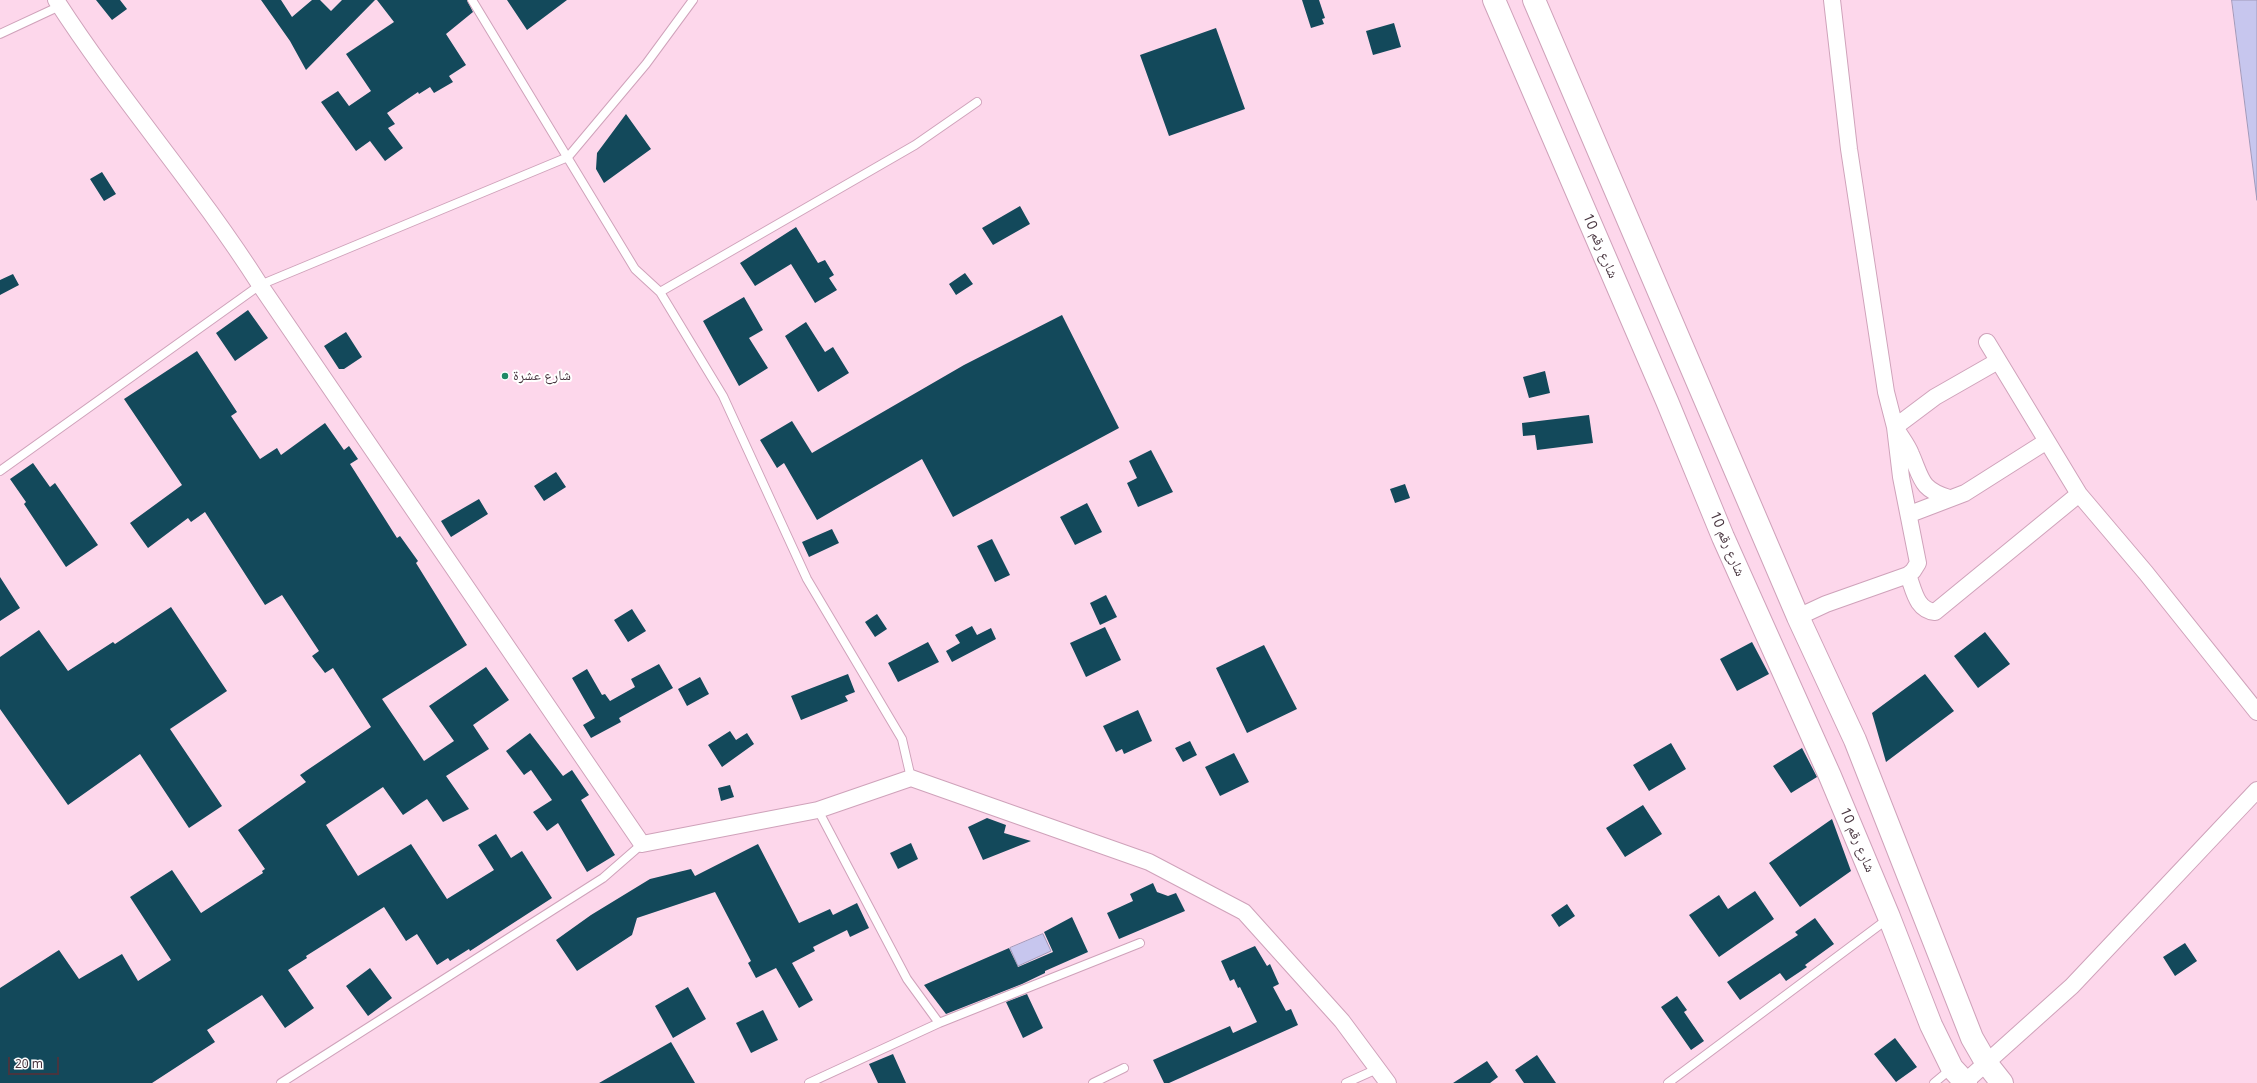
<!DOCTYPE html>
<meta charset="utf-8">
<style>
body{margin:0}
#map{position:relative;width:2257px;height:1083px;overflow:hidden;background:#fdd7eb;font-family:"Noto Sans",sans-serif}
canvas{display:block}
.scale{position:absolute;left:8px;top:1057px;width:51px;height:18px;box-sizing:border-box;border:2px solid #48353f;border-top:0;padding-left:5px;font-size:12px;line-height:14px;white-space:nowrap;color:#48353f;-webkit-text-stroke:3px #fff;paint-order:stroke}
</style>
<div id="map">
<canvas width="2257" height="1083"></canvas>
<div class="scale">20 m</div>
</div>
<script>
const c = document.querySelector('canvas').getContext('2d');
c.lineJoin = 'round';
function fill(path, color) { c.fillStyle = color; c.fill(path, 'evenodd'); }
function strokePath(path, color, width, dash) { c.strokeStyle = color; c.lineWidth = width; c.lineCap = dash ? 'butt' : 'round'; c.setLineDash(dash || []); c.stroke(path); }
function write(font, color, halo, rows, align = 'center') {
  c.font = font + ' "Noto Sans","Noto Naskh Arabic",sans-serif'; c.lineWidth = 4; c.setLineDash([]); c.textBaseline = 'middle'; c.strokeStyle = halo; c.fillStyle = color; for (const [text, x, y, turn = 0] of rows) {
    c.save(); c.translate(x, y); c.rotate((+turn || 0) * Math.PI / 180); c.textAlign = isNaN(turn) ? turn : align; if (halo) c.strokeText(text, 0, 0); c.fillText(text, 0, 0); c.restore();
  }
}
const water = new Path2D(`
 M2232,0H2257V200Z
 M1043,934L1051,951L1018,966L1010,948Z`);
fill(water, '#c7c6ee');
strokePath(water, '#a19aba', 1);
fill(new Path2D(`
 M96,0H120L127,9L112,20Z
 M261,0H281L292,17L312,0H320L331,11L342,0H375L306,70L290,41Z
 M377,0H467L473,12L446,34L466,65L449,76L453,82L434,93L430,87L419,94L418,92L387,113L395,124L388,128L403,148L385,161L370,141L356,151L321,102L338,91L349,106L371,91L346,54L394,22Z
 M507,0H567L527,30Z
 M1302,0H1319L1325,18L1322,19L1324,24L1311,28Z
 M1394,23L1401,47L1373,55L1366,31Z
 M1216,28L1245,109L1169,136L1140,55Z
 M626,114L651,149L604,183L596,169L597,153Z
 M102,172L116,194L104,201L90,179Z
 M1020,206L1030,224L993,245L982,228Z
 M796,227L818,263L825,260L834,275L829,278L837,290L815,303L791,264L755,286L740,263Z
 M965,273L973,284L956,295L949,284Z
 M13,274L19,285L0,295V280Z
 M744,297L763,330L749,338L768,368L739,386L703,321Z
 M248,310L268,338L235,361L216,333Z
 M1062,315L1119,428L953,517L922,459L817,520L784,463L777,468L760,440L792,421L812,453L964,365Z
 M806,322L825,352L833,347L849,373L818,392L785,336Z
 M346,332L362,357L344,369H339L324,346Z
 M197,351L237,412L231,416L260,459L277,448L281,455L325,423L344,450L349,446L358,459L350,464L397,538L400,536L418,561L416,563L467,645L382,699L424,761L454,741L429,706L486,667L509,700L473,725L489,749L446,776L469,809L443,822L427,799L403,815L383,787L326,825L358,876L411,844L447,899L494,870L478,845L496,834L511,858L522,851L552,898L470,951L469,949L450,961L448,958L437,965L417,934L406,941L384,907L306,956L307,958L288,970L314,1008L285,1028L262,995L207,1030L215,1042L152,1083H0V988L59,950L79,979L122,954L138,981L171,960L130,897L172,870L201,913L263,873L262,871L265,869L238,830L306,782L300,775L371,727L333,668L325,673L312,656L319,651L282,595L265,605L205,512L191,522L188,518L148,548L130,523L182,485L124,399Z
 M1545,371L1550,393L1529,398L1523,377Z
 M1589,415L1593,443L1537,450L1535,435L1523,436L1522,423Z
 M1151,450L1173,492L1138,507L1127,483L1137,478L1129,461Z
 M33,463L50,487L55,483L98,545L66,567L24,504L26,502L10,479Z
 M556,472L566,487L544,501L534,486Z
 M1405,484L1410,498L1395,503L1390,489Z
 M479,499L488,514L451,537L441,521Z
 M1087,503L1102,532L1075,545L1060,517Z
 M832,529L839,543L809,557L802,542Z
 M992,539L1010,575L995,582L977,546Z
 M0,577L20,608L0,621Z
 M1106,595L1117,617L1100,625L1090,603Z
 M171,607L227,691L170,729L222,806L189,828L140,754L68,805L0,709V657L39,630L68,671L113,642L115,644Z
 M632,609L646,631L628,642L614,620Z
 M877,614L887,629L875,637L865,622Z
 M972,626L977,635L991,628L996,639L952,662L946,651L960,643L955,635Z
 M1105,627L1121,660L1086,677L1070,643Z
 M1985,632L2010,664L1978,688L1954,656Z
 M928,642L939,662L898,682L888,663Z
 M1752,642L1769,674L1737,691L1720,659Z
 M1264,645L1297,709L1247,733L1216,668Z
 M659,664L673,688L619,718L621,722L591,738L583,725L595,718L572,678L587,669L602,695L605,694L610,701L635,687L631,679Z
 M848,674L855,692L845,696L848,701L801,720L791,696Z
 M1925,674L1954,711L1886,762L1872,713Z
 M700,677L709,694L687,706L678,689Z
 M1138,710L1152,741L1124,754L1122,749L1116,752L1103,726Z
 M730,731L736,740L747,733L754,744L722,767L708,745Z
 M530,733L563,776L572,770L589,795L581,800L615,855L587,872L558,823L547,831L533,812L552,800L531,770L524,775L506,751Z
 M1190,741L1197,755L1183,762L1175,748Z
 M1671,743L1686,769L1649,791L1633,765Z
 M1802,748L1817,777L1791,793L1773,766Z
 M1234,753L1249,782L1220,796L1205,767Z
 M730,785L734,797L721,801L718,788Z
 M1643,805L1662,834L1625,857L1606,828Z
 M987,818L1006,825L1004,833L1031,841L983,860L968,827Z
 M1832,819L1851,871L1800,907L1769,863Z
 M911,843L918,859L898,869L890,853Z
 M758,844L799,923L830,909L833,915L857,903L869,928L850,937L847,930L813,947L815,951L792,963L813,1000L799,1008L776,968L756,978L748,963L751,961L715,892L637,918L632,935L577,971L556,940L591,915L650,879L691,869L695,876Z
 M1153,883L1157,892L1168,896L1176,893L1185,911L1119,939L1107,913L1133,901L1130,894Z
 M1755,891L1774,919L1719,957L1689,915L1719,895L1728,909Z
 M1567,904L1575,916L1559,927L1551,915Z
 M1072,917L1088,952L1045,971V973L1022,984L946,1014L924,985L1009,948L1018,967L1053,952L1044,932Z
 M1815,918L1834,944L1805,965L1807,967L1786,981L1780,973L1740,1000L1727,982L1798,935L1795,932Z
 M2185,943L2197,961L2175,976L2163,957Z
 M1255,946L1267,966L1270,964L1279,984L1273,987L1286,1011L1291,1009L1298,1025L1169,1083H1164L1153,1060L1230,1026L1233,1033L1257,1022L1240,987L1238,988L1234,979L1230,981L1221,961Z
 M370,968L392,998L368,1016L346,986Z
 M688,987L706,1019L673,1038L655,1006Z
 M1027,994L1043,1028L1023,1038L1006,1002Z
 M1677,996L1687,1010L1684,1012L1704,1041L1691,1050L1661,1007Z
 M763,1010L778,1040L751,1053L736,1023Z
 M1895,1038L1917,1067L1896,1082L1874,1054Z
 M671,1042L695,1083H599Z
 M893,1054L906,1083H878L869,1064Z
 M1537,1055L1556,1083H1524L1515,1070Z
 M1487,1061L1498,1077L1490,1083H1453Z`), '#13495b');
const service = new Path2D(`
 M472,0L635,269L660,292L723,396L807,579L902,739L911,778
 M0,34L60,6
 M660,292L915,145L977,102
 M0,471L260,285L568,157L646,64L693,0
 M818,810L907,979L939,1023
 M281,1083L603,878L642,844
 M809,1083L939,1023L1140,943
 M1093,1083L1124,1068
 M1346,1083L1377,1069
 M1668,1083L1889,918
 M1934,1083L1952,1068`);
const minor = new Path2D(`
 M56,0C119,98 197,186 260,285L642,844L818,810L911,778L1149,862L1244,912L1342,1021L1388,1083
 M1987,342L2079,494L2146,573L2257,712
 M1949,498C1920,489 1922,479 1911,454C1907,444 1900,436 1895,427L1935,397L1998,361
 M1910,514L1965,493L2047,441
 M1908,575C1914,590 1916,610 1935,612L2079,494
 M1798,617L1826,604L1908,575L1913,571L1918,563L1901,477L1895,427L1886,392L1849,149L1832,0
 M1965,1082L2072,986L2257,790`);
const secondary = new Path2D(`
 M1494,0L1667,401L1723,537L1830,776L1889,917L1931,1025L1952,1068L1966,1083
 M1534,0L1798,617L1855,740L1972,1038L1987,1064L2002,1083`);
strokePath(service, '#cfa2ba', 10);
strokePath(minor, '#cfa2ba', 18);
strokePath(secondary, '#cfa2ba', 24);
strokePath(service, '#fff', 8);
strokePath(minor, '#fff', 16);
strokePath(secondary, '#fff', 22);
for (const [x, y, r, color] of [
 [505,376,4,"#208966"]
]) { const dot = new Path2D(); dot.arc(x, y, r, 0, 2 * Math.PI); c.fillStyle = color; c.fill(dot); strokePath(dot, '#fff', 1.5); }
write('14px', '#48353f', '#fff', [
 ["شارع رقم 10",1600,246,67],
 ["شارع رقم 10",1727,544,67],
 ["شارع رقم 10",1857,840,67]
]);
write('14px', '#48353f', '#fff', [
 ["شارع عشرة",513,376]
], 'left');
</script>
